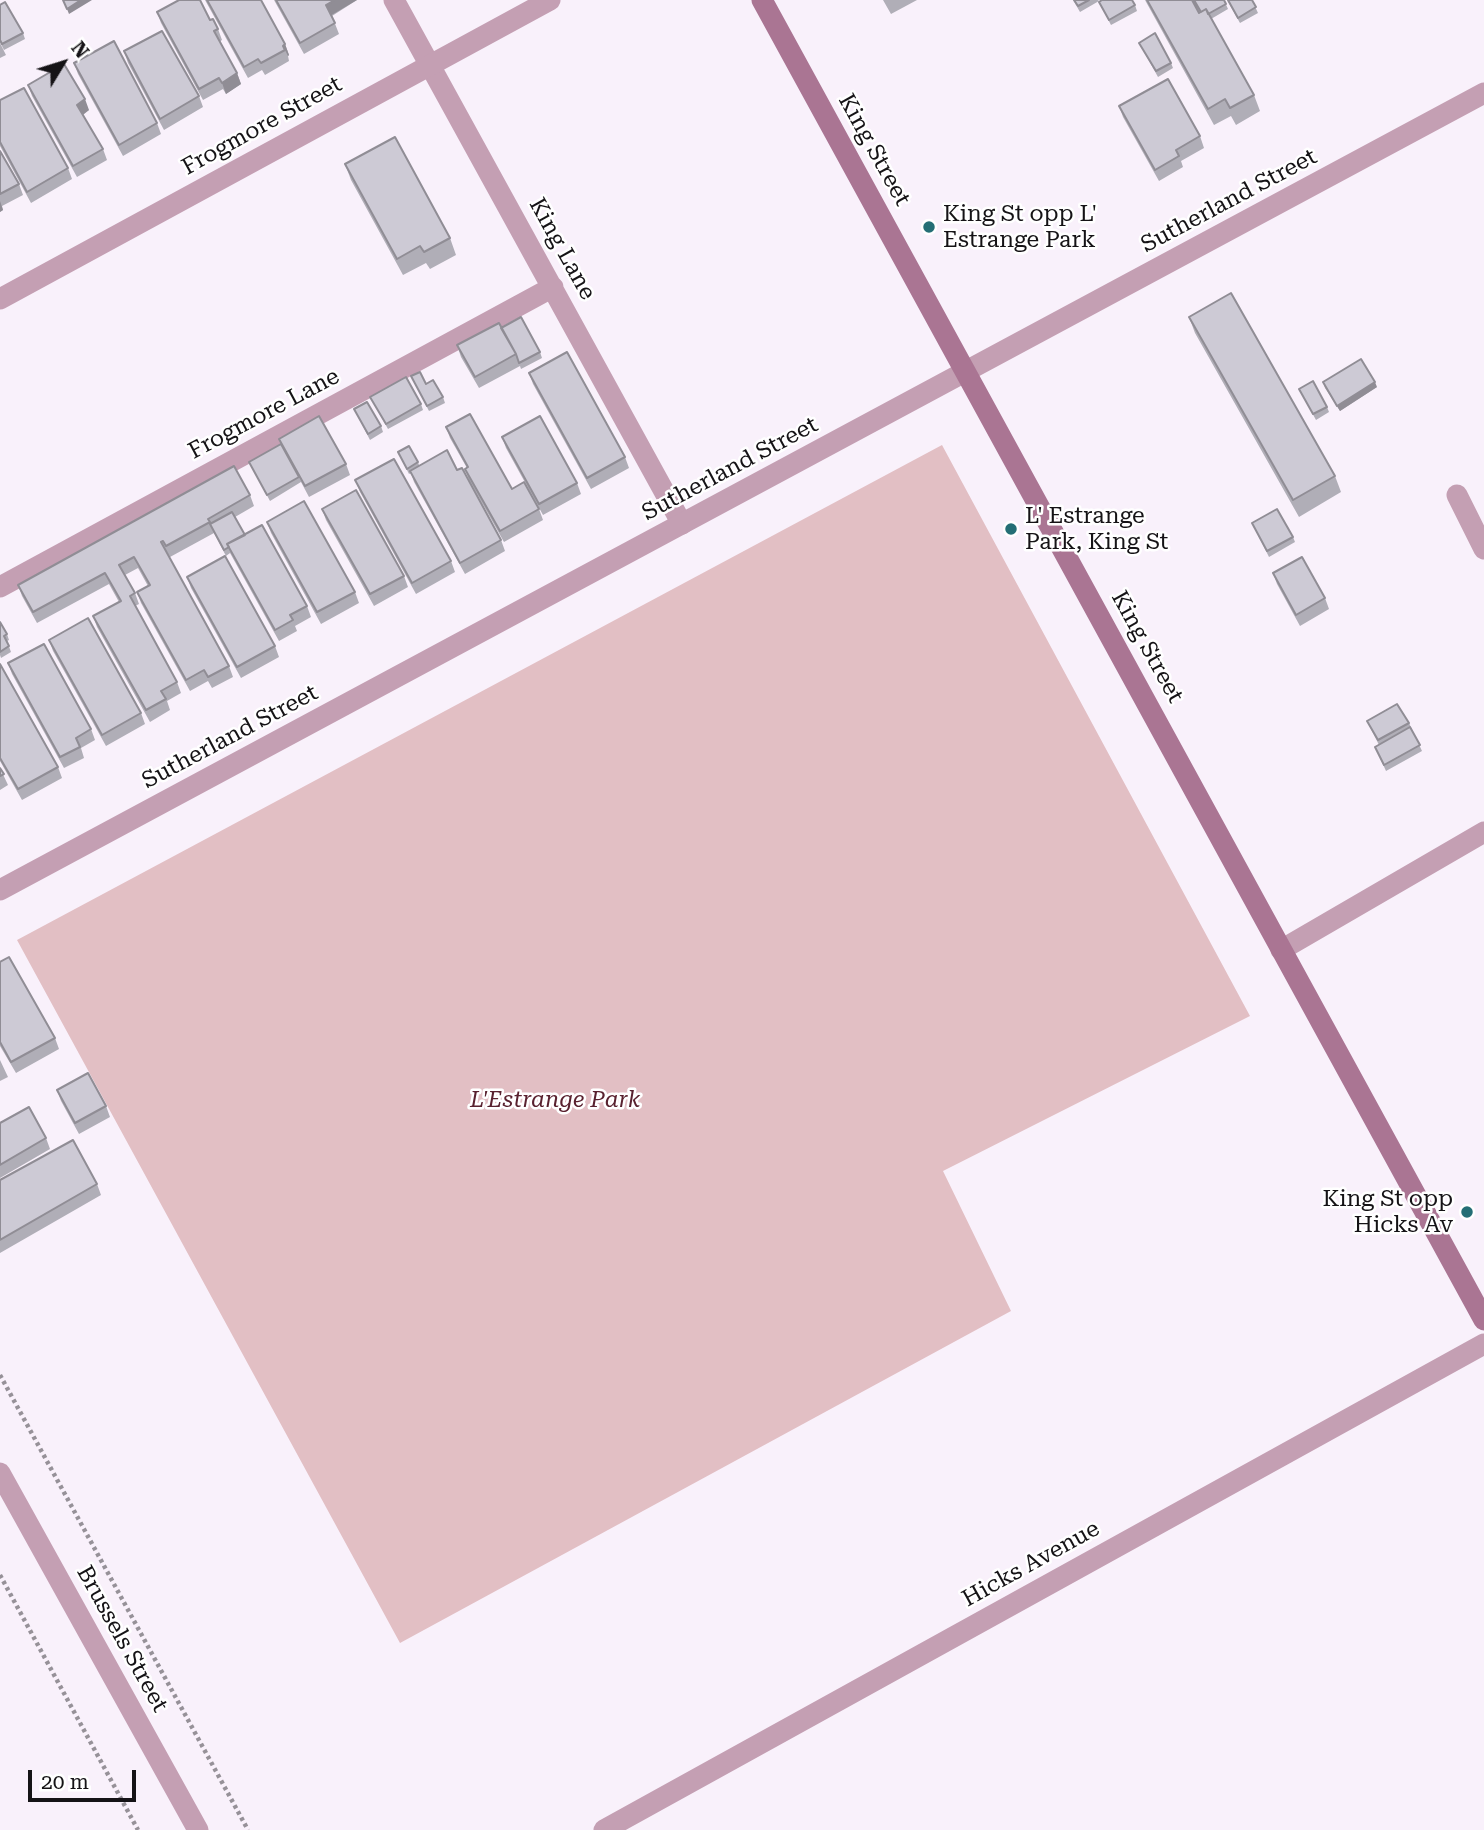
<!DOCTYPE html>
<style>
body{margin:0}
#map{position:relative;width:1484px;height:1830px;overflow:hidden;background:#f9f1fb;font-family:"Roboto Serif",serif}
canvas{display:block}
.north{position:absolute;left:28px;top:28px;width:70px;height:70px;-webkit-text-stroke:5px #fff;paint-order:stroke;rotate:52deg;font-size:19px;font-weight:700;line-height:28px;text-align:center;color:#151316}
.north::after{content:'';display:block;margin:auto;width:24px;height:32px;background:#151316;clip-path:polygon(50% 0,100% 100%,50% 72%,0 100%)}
.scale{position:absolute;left:28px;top:1770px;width:108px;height:32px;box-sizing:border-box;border:4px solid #151316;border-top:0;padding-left:9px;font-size:21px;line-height:24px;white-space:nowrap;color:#151316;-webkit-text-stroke:5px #fff;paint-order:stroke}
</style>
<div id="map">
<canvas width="1484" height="1830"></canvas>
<div class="north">N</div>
<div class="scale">20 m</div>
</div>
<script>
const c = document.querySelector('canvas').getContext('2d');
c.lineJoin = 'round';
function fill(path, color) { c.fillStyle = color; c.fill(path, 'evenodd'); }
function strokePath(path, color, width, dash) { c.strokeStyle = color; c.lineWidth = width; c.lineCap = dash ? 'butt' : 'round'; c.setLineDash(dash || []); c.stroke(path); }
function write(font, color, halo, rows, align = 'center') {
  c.font = font + ' "Roboto Serif",serif'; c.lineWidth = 5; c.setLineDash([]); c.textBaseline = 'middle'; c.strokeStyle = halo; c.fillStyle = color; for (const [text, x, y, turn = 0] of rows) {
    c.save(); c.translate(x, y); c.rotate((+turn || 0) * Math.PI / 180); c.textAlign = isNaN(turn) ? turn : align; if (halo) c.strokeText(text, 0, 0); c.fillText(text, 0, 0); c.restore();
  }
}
fill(new Path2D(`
 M942,445L1250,1016L943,1171L1011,1311L400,1643L17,940Z`), '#e2bfc4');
strokePath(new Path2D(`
 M0,1375L248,1830
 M0,1575L138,1830`), '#969198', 4.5, [3.5, 3.5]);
strokePath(new Path2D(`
 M394,0L682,524
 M1457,495L1484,549
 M0,587L553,287
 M1281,950L1484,832`), '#c49fb3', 21);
strokePath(new Path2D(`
 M0,299L550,0
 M0,1473L198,1830
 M604,1830L1484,1344`), '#c49fb3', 21);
strokePath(new Path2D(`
 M0,890L1484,93`), '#c49fb3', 21);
strokePath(new Path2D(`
 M762,0L1484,1320`), '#aa7593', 21);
fill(new Path2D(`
 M205,0H261L285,44L289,55L288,56L289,61L265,75L262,70L248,78Z
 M274,0H357L332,16L339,34L304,54Z
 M883,0H917L891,14Z
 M1073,0H1098L1099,1L1080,12Z
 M1145,0H1192L1199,13L1193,0H1224L1228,9L1211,19L1254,95L1260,111L1236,125L1231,116L1214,125Z
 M1227,0H1252L1258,13L1240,23Z
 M1099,2L1135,5L1137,11L1111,25Z
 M0,5L23,33L25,39L4,50L0,42Z
 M157,12L210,20L218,29L222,40L219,42L237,73L241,84L226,94L223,89L203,100L161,23Z
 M0,43L6,55L0,58Z
 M1139,43L1171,63L1173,68L1158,77Z
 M124,51L199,96L203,107L164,130L128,63Z
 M74,63L157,123L161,134L123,156L78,74Z
 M28,85L89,110L83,115L103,149L107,160L77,177L32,96Z
 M0,100L68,168L72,179L31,203L0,146Z
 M1119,106L1200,136L1204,148L1181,161L1183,167L1159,181L1123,117Z
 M0,151L19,184L23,195L2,206L3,210L0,212Z
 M345,164L450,238L456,255L430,269L426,263L403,275L351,180Z
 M1189,317L1335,476L1341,492L1299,517L1195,333Z
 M501,328L540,352L542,358L521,369L520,366L479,388L461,357L457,345Z
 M529,373L625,457L629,468L591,489L533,384Z
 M411,376L426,384L443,397L445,403L429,411Z
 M1323,382L1377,387L1340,411L1325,388Z
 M1299,389L1327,407L1329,412L1316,420Z
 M370,397L421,404L423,410L388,429Z
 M354,409L381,426L383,432L370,440Z
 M446,427L512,489L539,509L543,520L504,542L469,480L465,469L467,468L450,438Z
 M502,437L577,483L581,494L543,515L506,448Z
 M279,439L346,464L350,475L309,497L301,482L270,501L249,462L281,444Z
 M398,452L418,462L419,465L457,470L501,540L505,551L465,574L414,482L411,473L409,474Z
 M355,480L451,561L455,572L416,594L360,492Z
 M250,495L254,506L235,517L245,535L307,606L311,617L295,626L297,631L279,641L230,553L226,556L214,533L170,557L167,552H166L229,666L233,677L212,688L208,681L190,691L141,603L137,592L148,586L138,568L125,575L135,593L139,604L135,606L177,682L181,693L167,701L170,710L150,722L97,627L93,616L119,602L109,584L37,623L22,596L18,585Z
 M322,509L404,576L408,587L374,606L326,520Z
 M267,522L355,592L359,603L321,624L271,533Z
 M1252,523L1293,537L1295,542L1269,557Z
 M1273,573L1325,598L1329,609L1300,626L1277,584Z
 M187,577L275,646L279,657L241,678L191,588Z
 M0,622L7,634L9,640L7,641L11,652L1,658L0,655Z
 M49,640L141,713L145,724L106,746L53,651Z
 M8,663L91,729L95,740L81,748L84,758L64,768L12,674Z
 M0,664L58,767L62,778L22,800L0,761Z
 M1367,721L1409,723L1422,751L1386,771L1375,747L1379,745Z
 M0,768L8,785L0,790Z
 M0,962L55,1038L59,1049L16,1073L0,1046Z
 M0,1060L8,1077L0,1081Z
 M57,1090L106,1106L110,1117L79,1134L61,1101Z
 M0,1123L46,1138L50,1149L0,1178Z
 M0,1180L97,1184L101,1195L0,1253Z`), '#b0aeb7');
fill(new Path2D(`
 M81,0H92L69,14L67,9Z
 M335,0H357L330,16L326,5Z
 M285,44L289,55L288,56L283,46Z
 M237,73L241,84L226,94L222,83Z
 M85,99L89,110L81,116L77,105Z
 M0,201L3,210L0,212Z
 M1375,382L1377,387L1340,411L1337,406Z`), '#908d95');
const building = new Path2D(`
 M63,0H81L67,9Z
 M179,0H200L210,20L213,19L218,29L214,31L237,73L222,83L219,78L199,89L157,12Z
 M207,0H261L285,44L283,46L285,50L261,63L258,59L244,67Z
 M276,0H335L326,5L335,23L300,43Z
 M1074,0H1089L1078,6Z
 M1102,0H1132L1135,5L1109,20L1099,2Z
 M1147,0H1192L1199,13L1206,9L1254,95L1230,108L1225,99L1208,109Z
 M1194,0H1224L1226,4L1208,14L1206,9L1201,12Z
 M1228,0H1252L1256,7L1238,18Z
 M5,2L23,33L2,44L0,40V5Z
 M162,31L199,96L160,119L124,51Z
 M1155,33L1171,63L1156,71L1139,43Z
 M114,41L157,123L119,145L74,63Z
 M64,64L85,99L77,105L103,149L73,166L28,85Z
 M1168,79L1200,136L1176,150L1179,156L1155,170L1119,106Z
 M24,88L68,168L27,192L0,142V100Z
 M395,137L450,238L424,252L420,246L397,259L345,164Z
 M0,151L19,184L0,194Z
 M1231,293L1335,476L1293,500L1189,317Z
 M521,317L540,352L519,363L516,354L501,328Z
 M499,323L516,354L475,377L457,345Z
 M567,352L625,457L587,478L529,373Z
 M1361,359L1375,382L1337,406L1323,382Z
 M420,372L426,384L433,380L443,397L427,406L411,376Z
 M406,377L421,404L386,424L370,397Z
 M1313,381L1327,407L1313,414L1299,389Z
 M367,402L381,426L368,434L354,409Z
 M470,414L512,489L524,482L539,509L500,531L465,469L468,467L446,427Z
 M319,416L346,464L305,486L279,439Z
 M540,416L577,483L539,504L502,437Z
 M281,444L299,477L267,495L249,462Z
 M409,446L418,462L407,469L398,452Z
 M447,450L457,470L462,468L501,540L460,563L410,471Z
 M394,459L451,561L412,583L355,480Z
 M234,466L250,495L208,519L210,522L166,546L163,541L161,542L229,666L208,677L204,670L186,680L137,592L150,585L134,557L119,565L135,593L130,596L177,682L161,691L166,699L146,710L93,616L121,601L105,573L33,612L18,585Z
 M356,490L404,576L370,594L322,509Z
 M304,501L355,592L317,612L267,522Z
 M1277,509L1293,537L1267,551L1252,523Z
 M232,512L245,535L227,544L229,547L224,550L210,524Z
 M262,525L307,606L290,615L293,620L275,630L227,544Z
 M225,556L275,646L237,667L187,577Z
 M1302,557L1325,598L1296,615L1273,573Z
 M88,618L141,713L102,735L49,640Z
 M0,622L7,634L4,636L9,646L0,652Z
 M44,644L91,729L76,738L80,747L60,757L8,663Z
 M0,664L58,767L18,789L0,758Z
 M1397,704L1409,723L1378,740L1367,721Z
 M1410,727L1420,745L1384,765L1375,747Z
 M0,768L4,774L0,776Z
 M9,957L55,1038L11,1062L0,1042V962Z
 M88,1073L106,1106L75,1123L57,1090Z
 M29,1107L46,1138L0,1165V1123Z
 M73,1140L97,1184L0,1240V1180Z`);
fill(building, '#cdcad5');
strokePath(building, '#908d95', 2);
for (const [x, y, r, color] of [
 [929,227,7,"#246e75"],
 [1011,529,7,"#246e75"],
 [1467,1212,7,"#246e75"]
]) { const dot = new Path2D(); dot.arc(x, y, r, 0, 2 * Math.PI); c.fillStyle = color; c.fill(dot); strokePath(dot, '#fff', 2.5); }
write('23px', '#151316', '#fff', [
 ["Frogmore Street",262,126,-29],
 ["King Street",874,150,61],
 ["Sutherland Street",1229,201,-28],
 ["King Lane",562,249,61],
 ["Frogmore Lane",264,414,-28],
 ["Sutherland Street",730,469,-28],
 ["King Street",1147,647,61],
 ["Sutherland Street",230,737,-28],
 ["Hicks Avenue",1031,1564,-29],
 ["Brussels Street",122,1639,61]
]);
write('23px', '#151316', '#fff', [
 ["King St opp L'",943,214],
 ["Estrange Park",943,240],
 ["L' Estrange",1025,516],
 ["Park, King St",1025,542],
 ["King St opp",1453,1199,"right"],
 ["Hicks Av",1453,1225,"right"]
], 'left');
write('italic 23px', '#59212f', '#fff', [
 ["L'Estrange Park",555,1100]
]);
</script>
